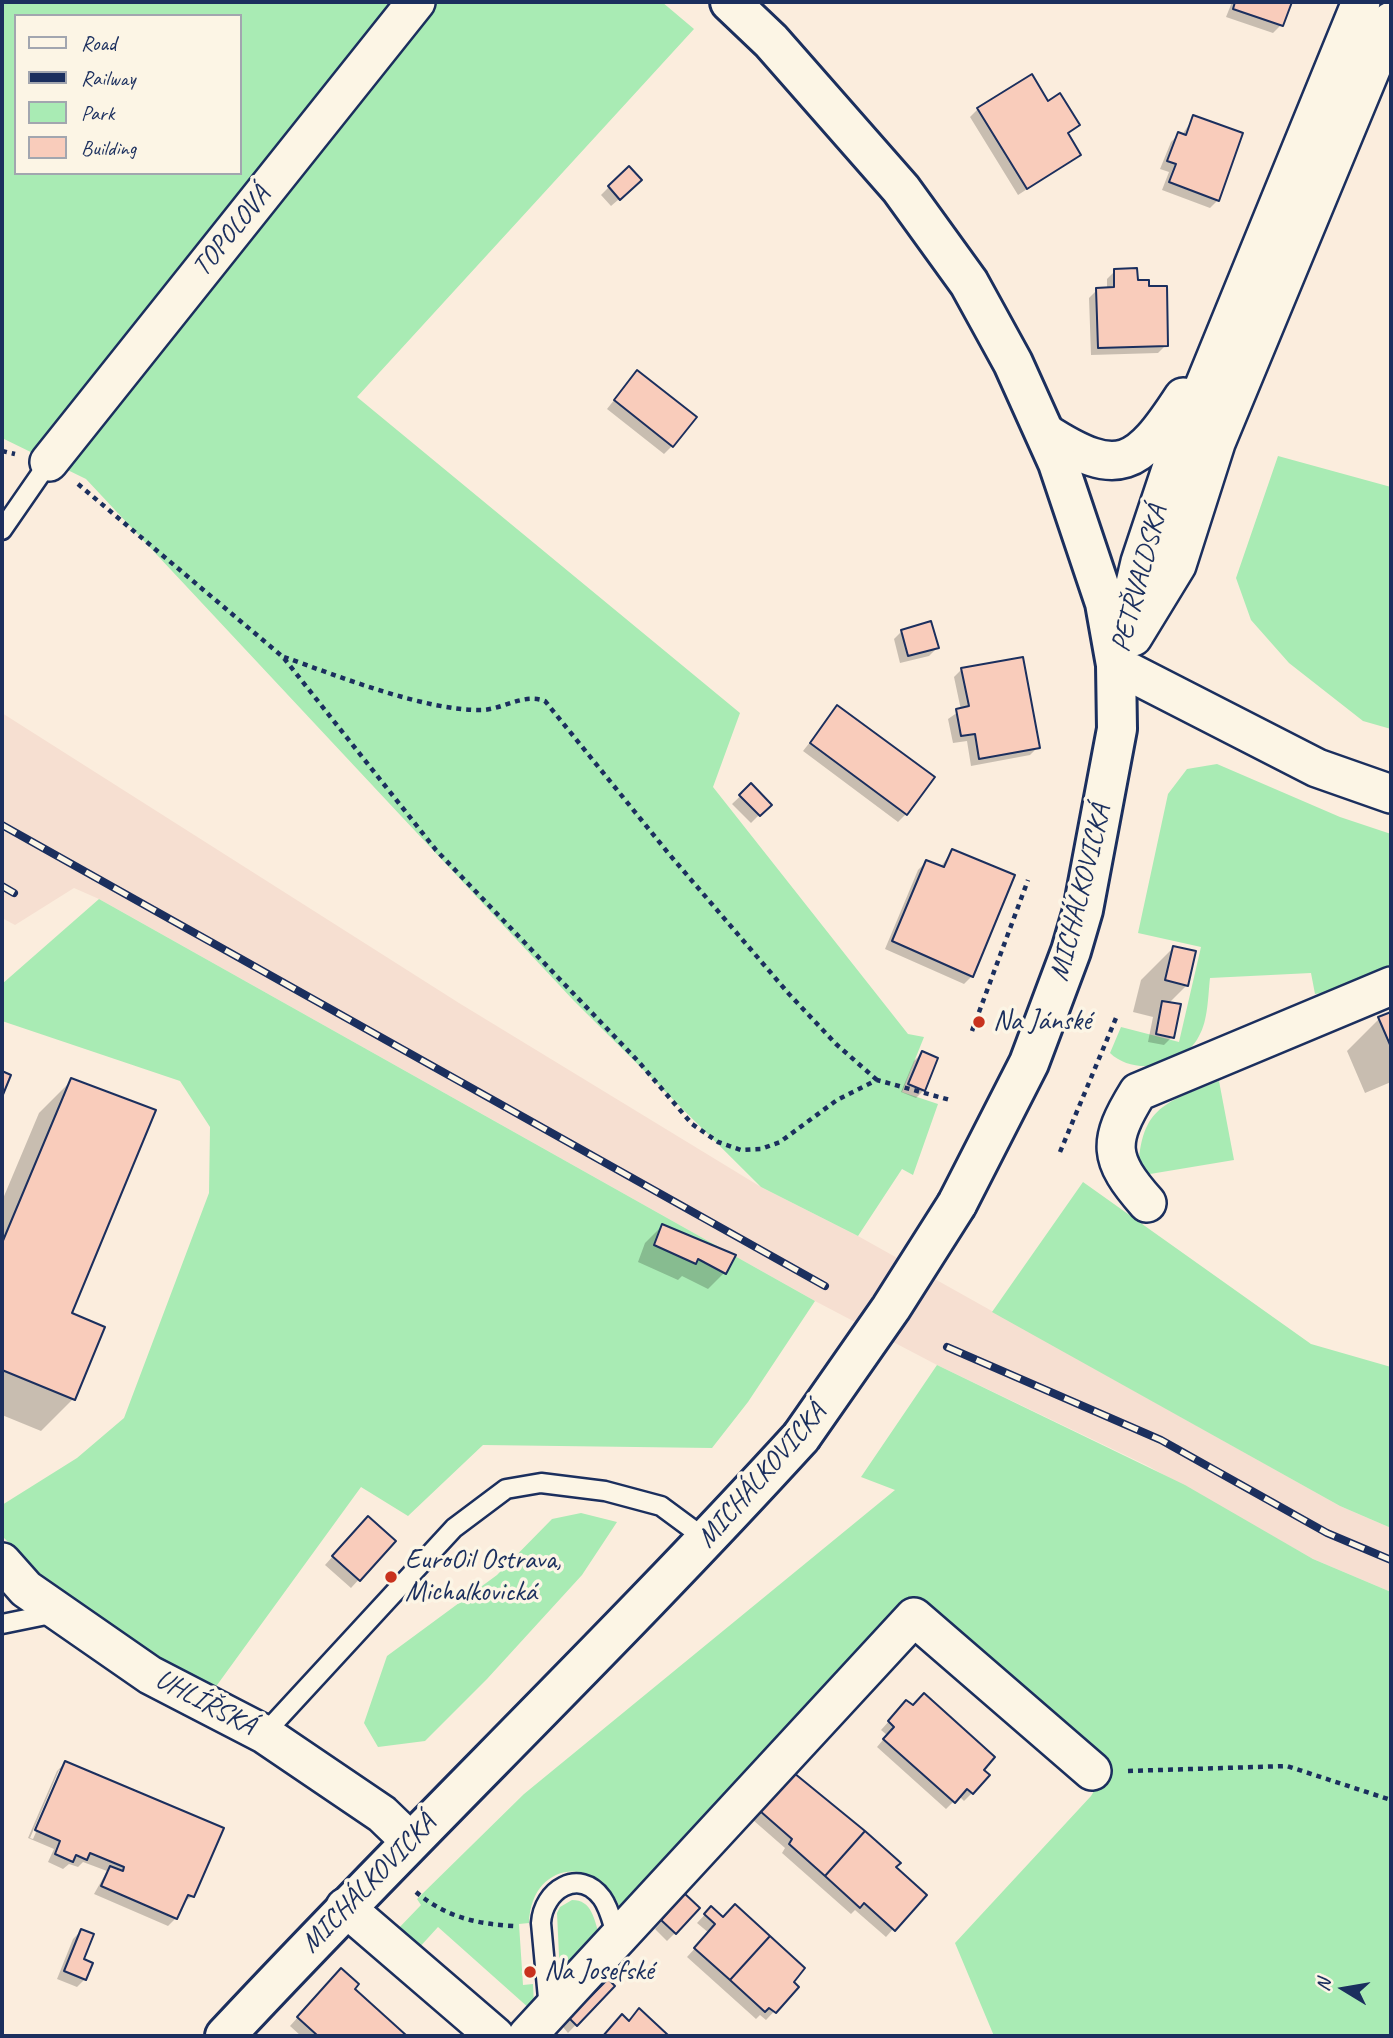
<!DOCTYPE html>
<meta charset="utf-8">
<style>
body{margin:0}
#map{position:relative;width:1393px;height:2038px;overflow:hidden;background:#fbeddd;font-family:Caveat,sans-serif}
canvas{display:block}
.frame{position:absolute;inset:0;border:4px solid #1b2f5e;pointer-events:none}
.legend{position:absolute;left:14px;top:14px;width:228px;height:161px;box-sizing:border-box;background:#fcf5e5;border:2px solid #a2a6af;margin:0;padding:9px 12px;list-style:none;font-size:21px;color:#1b2f5e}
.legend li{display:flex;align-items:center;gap:14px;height:35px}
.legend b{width:35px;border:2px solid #a2a6af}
.north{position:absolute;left:1309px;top:1954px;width:70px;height:70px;-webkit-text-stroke:5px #fcf5e5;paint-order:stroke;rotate:281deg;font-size:19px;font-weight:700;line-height:28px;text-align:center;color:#1b2f5e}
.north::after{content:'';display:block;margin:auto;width:24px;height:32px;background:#1b2f5e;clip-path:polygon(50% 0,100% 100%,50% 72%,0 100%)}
</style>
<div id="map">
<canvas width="1393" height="2038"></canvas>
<div class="frame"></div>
<ul class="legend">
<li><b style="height:9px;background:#fcf5e5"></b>Road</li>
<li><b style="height:9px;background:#1b2f5e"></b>Railway</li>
<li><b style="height:19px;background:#a9ebb4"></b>Park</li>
<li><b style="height:19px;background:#f9ccbb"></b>Building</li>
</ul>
<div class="north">N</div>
</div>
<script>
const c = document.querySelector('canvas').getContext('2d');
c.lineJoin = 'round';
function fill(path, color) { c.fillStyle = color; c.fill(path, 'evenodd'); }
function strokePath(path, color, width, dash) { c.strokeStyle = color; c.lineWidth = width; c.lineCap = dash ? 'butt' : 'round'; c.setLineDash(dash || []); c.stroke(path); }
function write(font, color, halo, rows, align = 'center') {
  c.font = font + ' Caveat,sans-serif'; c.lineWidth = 7; c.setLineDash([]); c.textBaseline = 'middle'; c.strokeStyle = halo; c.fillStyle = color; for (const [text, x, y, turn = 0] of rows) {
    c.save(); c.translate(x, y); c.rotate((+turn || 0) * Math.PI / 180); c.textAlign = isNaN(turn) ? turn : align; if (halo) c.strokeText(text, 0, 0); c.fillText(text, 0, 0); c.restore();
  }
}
fill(new Path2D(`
 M2,713L459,1003L761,1187L858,1236L1340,1506L1391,1528V1592L1313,1559L1148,1466L937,1365L815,1301L99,899L74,888L15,925L2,918Z`), '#f6dfd1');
fill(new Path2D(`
 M2,2H662L694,29L357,397L740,713L713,787L908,1034L924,1037L902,1092L938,1104L913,1175L902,1169L858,1236L761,1187L574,1001L86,479L2,438ZM16,16H240V173H16Z
 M1278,456L1391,487V729L1363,721L1289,663L1251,620L1236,578Z
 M1217,764L1340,817L1391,834V972L1346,989L1315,994L1311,973L1210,978C1208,996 1208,1021 1199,1036C1184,1066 1135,1077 1110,1053L1121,1027L1179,1042L1201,947L1138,933L1168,794L1187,769Z
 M99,899L815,1301L748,1402L712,1448L483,1445L408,1516L361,1487L212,1692L87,1620L2,1536V1505L77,1458L124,1418L209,1193L210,1127L180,1081L2,1021V984Z
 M1219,1081L1234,1160L1138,1176C1140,1108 1161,1104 1219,1081Z
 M1083,1182L1311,1344L1391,1367V1528L1340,1506L992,1312Z
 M937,1365L1185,1485L1313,1559L1391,1592V2036H994L955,1943L1091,1796L1106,1771L907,1599L621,1910C598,1853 531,1861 529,1923L519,1924L523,1985L533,1984L534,2005L530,2009L438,1927L417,1950L395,1932L421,1905L417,1899L524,1794L895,1490L861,1477Z
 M581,1513L617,1522L582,1575L487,1679L425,1741L378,1747L364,1723L387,1656L497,1575L552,1519Z
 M572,1900C592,1900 594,1919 599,1934L560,1977L557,1913L560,1907Z`), '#a9ebb4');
fill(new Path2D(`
 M1232,2H1290L1281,25L1273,33L1226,17Z
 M1047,103L1077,125L1067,134L1079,155L1018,195L970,117L978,109Z
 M1194,117L1218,200L1210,208L1162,190L1169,172L1160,169L1171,142L1179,134L1182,135Z
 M609,187L632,188L611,206L601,195Z
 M1115,271L1136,282L1166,345L1158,353L1091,355L1089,298L1097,290L1107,289V279Z
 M630,380L672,446L664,454L607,409Z
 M902,631L937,648L929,656L900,663L894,639Z
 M962,669L1038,747L1030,755L971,766L967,741L953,743L948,719L961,710L954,677Z
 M837,708L906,814L898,822L803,751Z
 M751,786L769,805L751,823L732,804Z
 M952,851L972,976L964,984L885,949L918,870L926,862L940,868Z
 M1173,948L1187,985L1168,1004L1172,1037L1164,1045L1148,1042L1153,1017L1133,1012L1141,980Z
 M1391,1014V1082L1365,1093L1347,1051L1379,1019Z
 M922,1053L924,1090L916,1098L901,1092L914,1061Z
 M72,1080L69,1314L73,1399L41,1431L2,1415V1201L39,1113Z
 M662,1226L725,1272L708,1289L682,1276L678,1280L638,1262L645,1243Z
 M360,1526L394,1541L351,1588L325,1565Z
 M899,1710L982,1770L972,1793L964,1801L959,1796L946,1809L877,1747L887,1735L881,1730Z
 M65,1763L193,1896L182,1903L176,1918L168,1926L94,1894L107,1871L83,1862L78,1867L69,1864L63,1869L48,1862L54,1849L28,1838L57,1771ZM59,1770H63L33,1839L30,1838Z
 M787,1784L894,1867L893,1929L886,1937L855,1910L851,1914L782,1853L785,1848L753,1820Z
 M677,1904L675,1933L667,1941L655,1929Z
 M711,1908L797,1987L766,2020L760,2015L756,2019L687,1957L709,1933L697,1923Z
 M81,1931L85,1979L77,1987L57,1979L73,1939Z
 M333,1978L352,1989L404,2036H301L290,2026Z
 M608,1981L613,1986L568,2033L563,2027Z`), '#0003');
const building = new Path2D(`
 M1235,2H1292L1283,26L1233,9Z
 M1032,74L1048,101L1060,93L1080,125L1068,133L1081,155L1027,189L977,108Z
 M1193,115L1243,133L1219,201L1169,182L1176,164L1167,161L1178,132L1186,135Z
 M629,166L642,180L620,200L608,186Z
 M1137,268L1138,280H1149V286H1167L1168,346L1098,348L1096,288L1114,287V269Z
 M637,370L697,417L673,447L614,400Z
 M931,621L939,648L908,656L901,630Z
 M1023,657L1040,748L979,759L975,734L961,736L956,709L969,706L961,668Z
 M837,705L935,777L907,815L810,743Z
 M751,783L772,805L760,816L739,795Z
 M952,849L1015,875L973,977L892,941L926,860L944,867Z
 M1173,946L1196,951L1188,986L1165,980Z
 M1162,1001L1181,1004L1174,1038L1156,1034Z
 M1391,1012V1047L1378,1017Z
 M922,1051L938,1058L925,1091L908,1084Z
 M2,1071L11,1075L2,1097Z
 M71,1078L156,1110L72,1313L105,1327L75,1400L2,1370V1243Z
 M662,1224L736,1255L726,1274L698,1259L696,1264L654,1245Z
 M368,1516L396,1541L360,1581L332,1556Z
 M924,1693L995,1757L984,1770L990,1775L973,1794L967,1789L955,1803L883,1739L894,1727L888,1721L906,1700L913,1705Z
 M65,1761L224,1828L194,1897L188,1895L177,1919L101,1886L110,1866L123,1871L124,1867L90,1853L87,1860L76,1855L73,1862L55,1854L60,1841L35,1830Z
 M794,1773L865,1831L825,1876L789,1844L792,1839L760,1811Z
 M865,1831L901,1863L896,1867L927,1895L895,1931L864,1903L860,1908L825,1876Z
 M684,1893L700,1908L676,1934L661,1920Z
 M735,1904L770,1936L730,1980L694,1948L715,1924L704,1914L711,1906L723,1917Z
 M81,1929L94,1934L84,1959L93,1963L86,1980L64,1971Z
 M770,1936L805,1968L794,1982L799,1987L776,2013L769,2008L765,2012L730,1980Z
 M341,1968L359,1984L355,1989L407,2036H318L297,2017Z
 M608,1979L615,1986L577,2026L569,2018Z
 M639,2008L669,2036H603L622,2014L629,2021Z`);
fill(building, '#f9ccbb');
strokePath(building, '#1b2f5e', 2);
const lane = new Path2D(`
 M2,530L49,462
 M2,1624L56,1613
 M264,1734L454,1528L506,1489L541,1483L605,1491L661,1506L707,1540
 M549,2009L541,1923C543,1890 579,1867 602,1898C610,1909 613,1926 618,1939`);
const street = new Path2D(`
 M1046,433C1119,480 1138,466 1183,397
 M49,462L416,2
 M1133,637L1177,565L1216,443L1391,21
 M1116,665L1140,562L1175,457L1361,2
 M1116,665L1317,768L1391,794
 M1147,1203C1108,1159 1107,1142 1138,1092L1391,986
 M2,1562L26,1589L150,1675L264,1734L382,1814L410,1841
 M345,1907L495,2036
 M527,2036L914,1617L1092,1771`);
const secondary = new Path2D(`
 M730,2L771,41L901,189L969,283L1013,363L1058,463L1105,603L1116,665L1117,729L1083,910L1071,951L1029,1063L957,1204
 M225,2036C414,1833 614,1642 801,1437`);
strokePath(lane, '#1b2f5e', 23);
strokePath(street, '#1b2f5e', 42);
strokePath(secondary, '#1b2f5e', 44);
strokePath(new Path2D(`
 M2,451L15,454
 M78,484L283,657L436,850L638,1061L692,1124L718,1142L741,1150L761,1149L780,1142L837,1100L877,1080L950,1100
 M284,657C338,676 425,711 482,710C504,709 523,693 545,701L669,854L789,994L836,1044L877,1080
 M972,1031L1028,880
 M1060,1152L1116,1018
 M1128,1771L1287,1766L1391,1800
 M416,1892C446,1917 476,1924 514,1926`), '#1b2f5e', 4.5, [5, 5]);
strokePath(lane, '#fcf5e5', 18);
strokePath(street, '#fcf5e5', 37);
strokePath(secondary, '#fcf5e5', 38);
const rail = new Path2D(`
 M2,825L825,1286
 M2,886L14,893
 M947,1347L1161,1440L1327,1533L1391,1560`);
strokePath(rail, '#1b2f5e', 8);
strokePath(rail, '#fcf5e5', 5, [16]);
const secondaryBridge = new Path2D(`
 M801,1437L891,1308L957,1204`);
strokePath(secondaryBridge, '#1b2f5e', 44, []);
strokePath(secondaryBridge, '#fcf5e5', 38);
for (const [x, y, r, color] of [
 [979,1022,7,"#c8321e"],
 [391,1577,7,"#c8321e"],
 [530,1972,7,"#c8321e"]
]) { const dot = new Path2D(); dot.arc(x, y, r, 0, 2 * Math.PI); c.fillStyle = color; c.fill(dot); strokePath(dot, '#fcf5e5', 2.5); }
write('28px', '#1b2f5e', '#fcf5e5', [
 ["TOPOLOVÁ",232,232,-51],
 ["PETŘVALDSKÁ",1140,579,-75],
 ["MICHÁLKOVICKÁ",1081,893,-76],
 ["MICHÁLKOVICKÁ",762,1476,-49],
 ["UHLÍŘSKÁ",205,1703,28],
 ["MICHÁLKOVICKÁ",369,1884,-46]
]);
write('28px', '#1b2f5e', '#fcf5e5', [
 ["Na Jánské",993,1022],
 ["EuroOil Ostrava,",405,1561],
 ["Michalkovická",405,1593],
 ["Na Josefské",544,1972]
], 'left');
</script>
